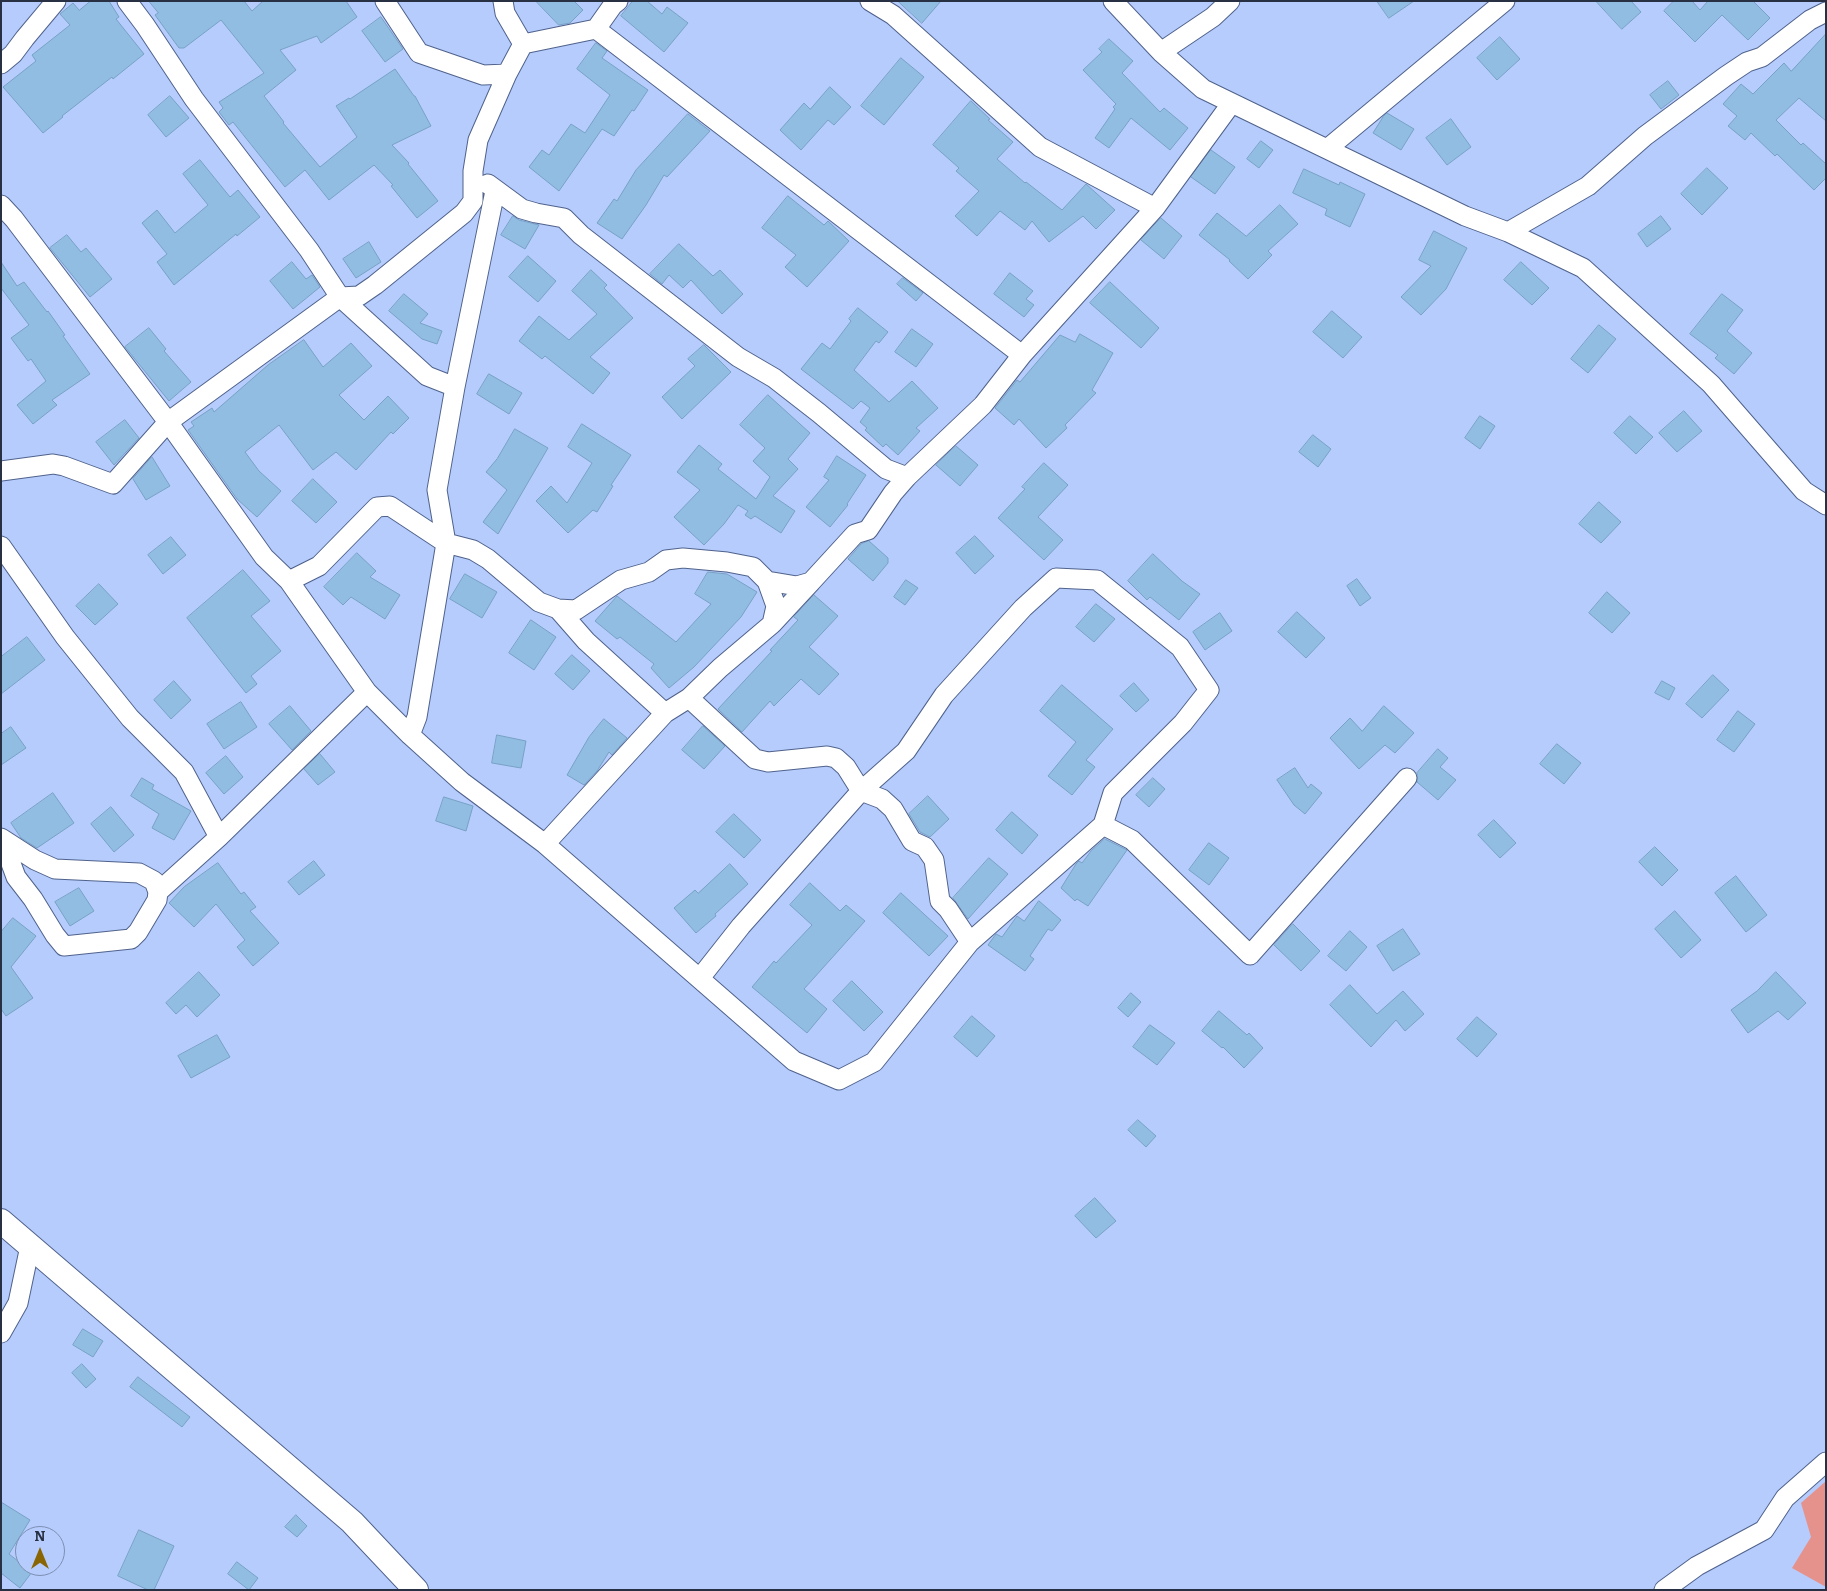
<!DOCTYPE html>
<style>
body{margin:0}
#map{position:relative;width:1827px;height:1591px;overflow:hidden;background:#b6ccfc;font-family:Bitter,serif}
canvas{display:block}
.frame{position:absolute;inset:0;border:2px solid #283143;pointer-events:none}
.north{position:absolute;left:15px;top:1526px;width:50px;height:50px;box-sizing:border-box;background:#b6ccfc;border:1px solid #7d8eb2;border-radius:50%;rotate:0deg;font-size:14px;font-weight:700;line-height:20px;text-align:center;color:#283143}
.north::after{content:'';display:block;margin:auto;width:18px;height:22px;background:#896603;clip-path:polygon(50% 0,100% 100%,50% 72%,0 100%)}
</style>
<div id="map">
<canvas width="1827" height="1591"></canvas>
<div class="frame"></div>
<div class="north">N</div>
</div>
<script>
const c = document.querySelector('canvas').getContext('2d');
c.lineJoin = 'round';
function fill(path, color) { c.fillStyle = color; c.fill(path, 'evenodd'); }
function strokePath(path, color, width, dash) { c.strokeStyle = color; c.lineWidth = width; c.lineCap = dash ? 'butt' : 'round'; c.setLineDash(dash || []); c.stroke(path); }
fill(new Path2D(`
 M1826,1481V1587L1792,1568L1811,1537L1801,1503Z`), '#e5928c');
const building = new Path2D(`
 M91,1H109L119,17L116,19L144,54L113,79L112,77L62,116L63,117L43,133L3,87L36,61L32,55L70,25L60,14L73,3L79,10Z
 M149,1H244L252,11L263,1H346L357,17L321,43L317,36L280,50L296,70L264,96L284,122L283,123L320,167L357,137L336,106L349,98L350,99L395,69L414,96H415L431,126L392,145L409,163L408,164L438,201L417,218L391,186L393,185L374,165L329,200L305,170L285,187L233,122L229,125L219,112L223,108L219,102L264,73L221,20L184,48H179L155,15L158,13Z
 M536,1H574L583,10L570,23L559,25Z
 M633,1H647L662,14L667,7L688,23L664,52L621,16Z
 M898,1H941L922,23Z
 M1377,1H1414L1389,18Z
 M1596,1H1631L1641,12L1622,29Z
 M1674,1H1692L1700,10L1708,1H1753L1770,18L1748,40L1722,15L1695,42L1664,11Z
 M381,17L403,49L385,62L362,31Z
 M1826,34V121L1799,98L1776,120L1801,145L1803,143L1826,164V178L1814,190L1777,154L1775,156L1751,133L1745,140L1728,126L1737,116L1723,104L1741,84L1753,94L1784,63L1791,71Z
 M1500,37L1520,59L1497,80L1477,58Z
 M1109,39L1133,61L1122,73L1160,112L1164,108L1188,128L1170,150L1131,118L1109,148L1095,138L1115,109L1113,107L1116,104L1083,70L1102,52L1099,49Z
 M596,43L607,51L602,58L648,90L634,111L632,110L614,136L602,129L559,191L529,167L542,150L549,155L571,124L585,133L610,95L577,69Z
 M901,58L924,77L884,125L861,106Z
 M1668,81L1679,95L1661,109L1650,95Z
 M830,87L851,107L834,125L828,120L801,150L780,130L804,103L810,109Z
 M170,96L189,118L166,137L148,115Z
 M971,101L990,119L988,120L1013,142L997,159L1025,183L1026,182L1062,210L1086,184L1115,210L1096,229L1083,216L1049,242L1032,221L1025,230L1000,211L977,236L955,216L979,191L956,171L959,168L933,145Z
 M1387,113L1414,129L1401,150L1373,133L1383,117Z
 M688,114L710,131L667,177L664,175L646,205L622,239L597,223L614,199L617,201L636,170Z
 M1451,119L1471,147L1447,165L1426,138Z
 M1261,141L1273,150L1259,168L1247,159Z
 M1211,150L1235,167L1215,194L1191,177Z
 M200,160L230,197L238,190L260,217L237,236L236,234L174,285L157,262L167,254L142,223L157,210L175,233L208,205L183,174Z
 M1707,168L1728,188L1702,215L1681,194Z
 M1304,169L1339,185L1340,182L1365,194L1350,227L1325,215L1327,209L1293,193Z
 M788,196L824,225L828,221L849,241L807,287L785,267L796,255L762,228Z
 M1280,205L1298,224L1268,251L1272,255L1248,279L1229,261L1230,260L1199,235L1217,213L1246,236Z
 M513,216L519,220L539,225L525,249L501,235Z
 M1661,216L1671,229L1647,247L1638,234Z
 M1161,218L1182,236L1164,259L1141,240Z
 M1434,231L1467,248L1446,289L1421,315L1401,297L1431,266L1419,260Z
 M67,235L81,252L86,248L112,279L90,297L50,248Z
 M369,242L381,262L356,278L343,259Z
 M679,244L713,276L720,270L743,294L722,314L691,280L683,288L669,275L662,284L650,274Z
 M528,256L556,281L538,302L509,277Z
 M1,262L17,286L24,282L47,312L48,311L65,335L63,336L90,374L52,400L57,405L33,424L17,405L46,381L31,359L28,361L11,338L29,325L1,288Z
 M292,262L306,279L312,275L320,287L293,309L270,281Z
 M1521,262L1549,288L1532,305L1504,280Z
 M591,270L607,285L604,288L633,318L590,357L610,373L593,394L545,356L542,359L519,341L539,316L569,340L597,314L572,291Z
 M1010,273L1033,291L1026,299L1034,305L1024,317L994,294Z
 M903,278L923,293L916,301L897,284Z
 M1110,282L1159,328L1141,348L1090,303Z
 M404,294L428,314L420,323L442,331L437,344L422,339L389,311Z
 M1722,294L1743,310L1727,331L1752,353L1734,374L1715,358L1718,355L1690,334Z
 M858,308L888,332L879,343L876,341L854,370L889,402L912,381L938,408L916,428L920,431L898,455L886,444L883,447L865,430L867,428L860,422L870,408L861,401L853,409L801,369L822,343L830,349L851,321L849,319Z
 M1332,311L1362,337L1343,358L1313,332Z
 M1599,325L1616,339L1588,373L1571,359Z
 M149,328L166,349L164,351L191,382L169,401L125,347Z
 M912,329L933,344L916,367L895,352Z
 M1080,334L1113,353L1092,390L1096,393L1065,425L1067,428L1046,448L1019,419L1014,425L995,408L1017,380L1020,382L1060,335L1075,342Z
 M304,340L323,367L351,343L372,366L339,395L364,420L388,396L409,418L393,434L391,432L356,470L336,452L313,470L279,425L245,452L259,471L281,491L257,517L237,499L188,430L194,426L191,422L212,408L214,412L268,365Z
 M704,345L731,372L682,419L662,397L695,366L688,359Z
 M489,374L522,393L509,414L477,394Z
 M768,395L810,433L788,459L798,469L773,496L795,511L781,533L755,516L751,519L745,515L748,511L738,505L724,524L704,545L674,517L700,490L677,472L699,445L722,464L718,469L756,499L770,477L753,461L765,448L740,425Z
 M1684,411L1702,431L1677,452L1659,433Z
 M1480,416L1495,426L1480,449L1465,438Z
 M1630,416L1653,437L1636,454L1614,433Z
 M125,420L139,438L114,465L96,442Z
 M582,424L631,455L611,485L613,486L597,512L593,510L568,533L536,501L551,486L567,503L592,463L568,447Z
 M515,429L548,448L498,534L483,522L507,490L486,472L497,459Z
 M1313,435L1331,449L1318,467L1299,452Z
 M956,446L978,465L960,486L936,465Z
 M837,456L866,475L847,504L848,505L830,527L806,507L829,480L824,477Z
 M152,457L170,486L146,500L133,479Z
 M1044,463L1068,485L1038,517L1063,540L1044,560L998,518L1025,489L1022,487Z
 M313,479L337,502L316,523L292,501Z
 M1599,502L1621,522L1601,543L1579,524Z
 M975,536L994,556L975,574L956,553Z
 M171,537L186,555L163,574L148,555Z
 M869,541L888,558V563L873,581L848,559L861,544Z
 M357,553L376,571L370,577L400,595L385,619L351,597L343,605L324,587Z
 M1153,554L1182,581L1200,594L1179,620L1150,597L1147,600L1128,581Z
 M243,570L270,601L251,616L281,651L251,676L257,684L246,693L187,618Z
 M708,572L727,574L757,592L741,617L694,667L669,688L651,668L654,664L620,637L617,639L595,621L617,596L676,642L711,604L695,594Z
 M465,574L497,592L482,618L450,599Z
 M1357,579L1371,598L1360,606L1347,586Z
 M906,580L918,588L905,605L894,597Z
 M99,584L118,604L95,625L76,606Z
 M1607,592L1630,613L1612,633L1589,613Z
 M814,595L838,616L809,647L839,674L819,695L801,679L774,706L770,701L742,732L718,709L772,651L770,650L798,620L794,617Z
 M1096,604L1115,619L1094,642L1076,627Z
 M1297,612L1325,638L1306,658L1278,632Z
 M1220,613L1232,631L1205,650L1193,632Z
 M531,620L556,637L534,670L509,653Z
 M27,637L45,660L1,694V657Z
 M572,655L590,671L573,690L555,674Z
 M1713,675L1729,690L1702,718L1686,704Z
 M174,681L191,700L171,719L154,700Z
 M1662,681L1675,688L1669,700L1655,693Z
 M1134,683L1149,700L1136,712L1120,696Z
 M1062,685L1113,729L1086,760L1095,767L1072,795L1048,776L1076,742L1040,711Z
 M241,702L257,727L224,749L207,724Z
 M290,706L311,731L292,750L269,724Z
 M1384,706L1414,733L1395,753L1385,745L1359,769L1330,738L1350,718L1362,731Z
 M1738,711L1755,724L1734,752L1717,740Z
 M604,719L627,738L612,755L609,752L597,771L584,785L567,775L589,737Z
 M703,726L725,746L704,769L682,750Z
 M11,727L26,748L1,765V734Z
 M497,735L526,741L521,768L492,763Z
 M1557,744L1581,763L1564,784L1540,764Z
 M1438,749L1448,758L1440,767L1456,780L1438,800L1417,782V773Z
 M320,754L335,772L318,785L304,769Z
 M226,756L243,777L224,794L206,773Z
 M1295,768L1308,788L1311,784L1322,793L1305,814L1294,805L1277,780Z
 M142,778L154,785L152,789L191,811L174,840L152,828L159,814L131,796Z
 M1153,778L1165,789L1149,807L1136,795Z
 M53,793L74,823L37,848L21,838L11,823Z
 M928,796L949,819L930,837L920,832L909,814Z
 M444,797L473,806L466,831L436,821Z
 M111,807L134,835L114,852L91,824Z
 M1012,812L1038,835L1022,854L996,830Z
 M734,814L761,840L744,858L716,832Z
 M1494,820L1516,843L1500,858L1478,835Z
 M1105,839L1127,850L1088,906L1077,899L1075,901L1061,888L1076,864L1079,861L1082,863L1091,851Z
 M1209,843L1229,858L1209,885L1189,870Z
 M1655,847L1678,870L1662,886L1639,862Z
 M989,858L1008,874L968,919L953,898Z
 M314,861L325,875L299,895L288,882Z
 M218,863L241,894L244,892L256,907L250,911L279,943L253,966L237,947L245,940L216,904L194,927L169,903L184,887Z
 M730,864L748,884L715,914L716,916L696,933L674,908L695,890L698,893Z
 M1736,876L1767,915L1746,932L1715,893Z
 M810,883L840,911L846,905L865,921L804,989L827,1009L807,1033L752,987L774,961L776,963L812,925L790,905Z
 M79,888L94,911L70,926L55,902Z
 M901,893L948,936L929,956L883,913Z
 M1039,901L1061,920L1052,931L1048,929L1030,956L1034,959L1025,971L988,945L996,934L1002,937L1017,916L1024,921Z
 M1675,911L1701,940L1681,958L1655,929Z
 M13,918L36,936L11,967L33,998L6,1016L1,1009V932Z
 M1293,924L1320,951L1301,971L1274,945Z
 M1403,929L1420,954L1393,971L1377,946Z
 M1350,931L1367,947L1346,971L1328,956Z
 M199,972L220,995L197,1017L186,1005L176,1014L166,1003Z
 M1776,972L1806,1003L1788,1020L1778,1011L1748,1033L1731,1010L1757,991Z
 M852,981L883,1012L864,1031L833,1001Z
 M1350,985L1377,1014L1403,991L1424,1014L1405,1031L1396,1020L1371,1047L1330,1005Z
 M1131,993L1141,1002L1128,1017L1118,1008Z
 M1219,1011L1247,1035L1249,1033L1263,1048L1244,1068L1223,1047L1222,1048L1202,1031Z
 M972,1016L995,1036L977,1057L954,1037Z
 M1477,1017L1497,1034L1477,1057L1457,1039Z
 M1150,1025L1175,1043L1157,1065L1133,1047Z
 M217,1035L230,1057L191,1078L178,1056Z
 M1138,1120L1156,1136L1146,1147L1128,1130Z
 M1095,1198L1116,1221L1096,1238L1075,1216Z
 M83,1329L103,1341L93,1357L73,1345Z
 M82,1364L96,1379L86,1388L72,1373Z
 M138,1377L190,1417L182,1427L130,1387Z
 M1,1502L30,1520L9,1554L32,1572L20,1588L1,1573Z
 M296,1515L307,1526L297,1537L285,1527Z
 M139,1530L174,1546L154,1590H148L118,1576Z
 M237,1562L258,1578L249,1590L228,1574Z`);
fill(building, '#92bde2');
strokePath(building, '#77a1c5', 1);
const minor = new Path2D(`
 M127,1L145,25L194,99L309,250L340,297L427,376L455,387
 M385,1L419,53L483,75L507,74
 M503,1L505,13L523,44
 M870,1L893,15L1040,147L1155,208
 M1113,1L1161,52L1203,89L1465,216L1508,232L1583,268L1711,384L1804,491L1826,505
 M596,29L1022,355
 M1161,52L1213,17L1230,1
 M1,64L13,54L25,38L56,1
 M1327,149L1505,1
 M488,184L522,209L536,213L564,218L581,235L738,357L774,378L819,413L886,469L907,477
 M1,205L14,219L168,422L264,557L289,581L319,566L377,507L390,506L446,543L473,550L488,559L539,602L558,609L576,610L621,580L649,572L666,560L683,558L727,562L753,567L767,581L776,606L772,624L720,668L689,698L755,759L768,762L827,756L836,758L846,767L861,791L882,799L893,809L912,841L925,847L934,860L940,901L948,909L970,942
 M1508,232L1588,186L1645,136L1726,76L1747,62L1762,57L1810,20L1826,12
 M1,471L53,464L64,466L113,484L168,422L340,297L359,296L375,285L464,213L473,201V171L478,140L507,74L523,44L596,29L613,5L618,1
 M1,546L65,637L130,718L184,772L219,837
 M289,581L367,692L410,735L462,782L545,844L794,1061L839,1080L874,1062L970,942L1103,825L1132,840L1250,955L1407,778
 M767,581L797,586L811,582L855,534L868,530L893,493L907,477L983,405L1022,355L1155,208L1231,104
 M558,609L586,641L665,713
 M772,624L811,582
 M410,735L417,717L446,543L437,490L455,387L495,191
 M1,838L35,860L55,869L139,873L154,881L158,892L157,900L138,932L131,939L64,946L55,935L33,899L16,877L2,839
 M545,844L665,713L689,698
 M158,892L219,837L367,692
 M700,978L741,926L861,791L906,751L944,695L1023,608L1056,578L1097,580L1180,647L1209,690L1183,723L1113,793L1103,825
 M1,1333L18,1303L30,1246
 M1664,1590L1697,1566L1764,1530L1785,1498L1826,1462`);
const major = new Path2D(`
 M1,1221L352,1522L416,1590`);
strokePath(minor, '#4f628c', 21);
strokePath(major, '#4f628c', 26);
strokePath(minor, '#fff', 19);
strokePath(major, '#fff', 24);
</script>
